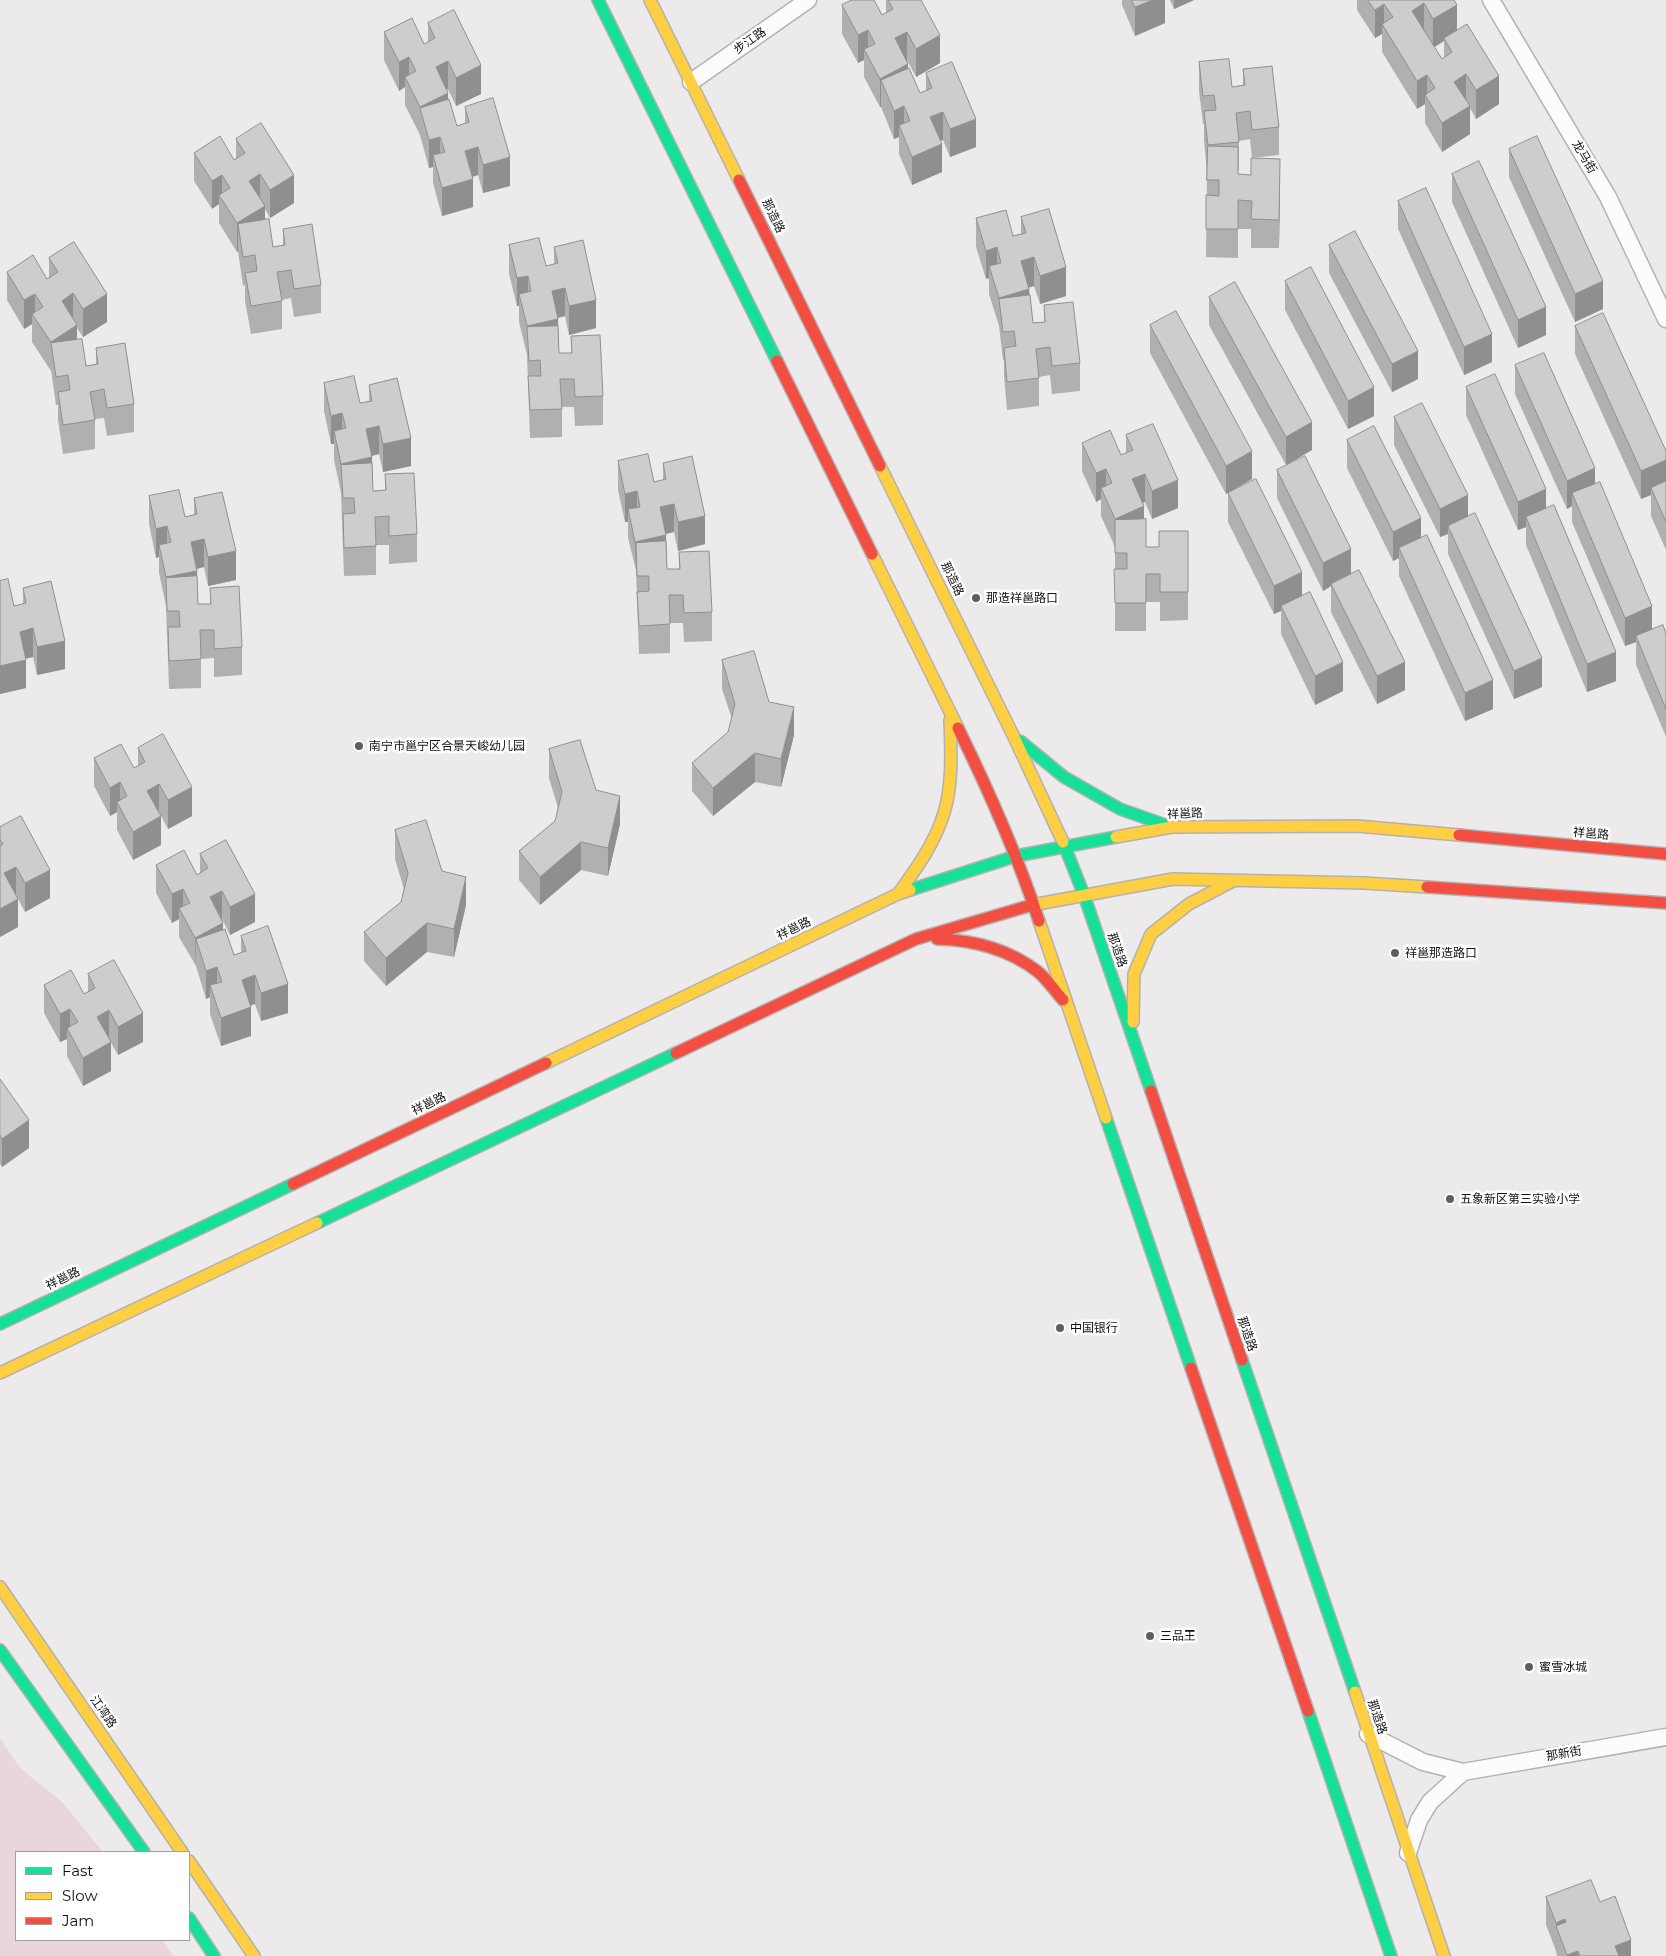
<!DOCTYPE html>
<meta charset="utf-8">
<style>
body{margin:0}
#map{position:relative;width:1666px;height:1956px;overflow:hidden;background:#edeaeb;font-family:Montserrat,sans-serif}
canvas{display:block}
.legend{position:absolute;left:15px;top:1851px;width:175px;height:90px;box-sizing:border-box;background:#fff;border:1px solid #a0a0a0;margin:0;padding:6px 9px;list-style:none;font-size:15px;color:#121111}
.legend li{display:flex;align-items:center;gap:10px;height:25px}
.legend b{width:25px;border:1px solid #a0a0a0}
</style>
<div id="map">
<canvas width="1666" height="1956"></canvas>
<ul class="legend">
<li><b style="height:6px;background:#16e098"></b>Fast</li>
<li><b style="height:6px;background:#ffcf43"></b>Slow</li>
<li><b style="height:6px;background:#f24e42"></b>Jam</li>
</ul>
</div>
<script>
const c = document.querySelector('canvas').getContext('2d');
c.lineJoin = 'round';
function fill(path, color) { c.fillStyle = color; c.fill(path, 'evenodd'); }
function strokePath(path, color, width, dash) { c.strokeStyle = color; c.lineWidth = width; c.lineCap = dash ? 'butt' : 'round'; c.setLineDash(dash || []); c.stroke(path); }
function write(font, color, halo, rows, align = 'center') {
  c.font = font + ' Montserrat,"Noto Sans SC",sans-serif'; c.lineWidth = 5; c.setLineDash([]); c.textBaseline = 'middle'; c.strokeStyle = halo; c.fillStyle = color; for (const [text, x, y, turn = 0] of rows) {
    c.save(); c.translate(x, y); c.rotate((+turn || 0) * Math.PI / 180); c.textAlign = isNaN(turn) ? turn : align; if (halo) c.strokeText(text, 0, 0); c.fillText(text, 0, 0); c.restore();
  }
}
fill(new Path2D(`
 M0,1738L20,1768L62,1802L103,1852H16V1940H162L173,1956H0Z`), '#e9d6db');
const street = new Path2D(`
 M1491,0L1608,197L1666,319
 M691,82L808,0
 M1368,1734L1423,1762L1463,1772L1430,1802L1419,1820L1408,1853
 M1463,1772L1666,1737`);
const fast = new Path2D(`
 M598,0L777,361
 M1020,741L1064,777L1120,809L1171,827
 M1063,842L1084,895L1151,1091
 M910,890L1016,856L1116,837
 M1106,1118L1191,1368
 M317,1223L676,1053
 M0,1324L293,1184
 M1242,1360L1355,1692
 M0,1650L144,1852
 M1308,1711L1391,1956
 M189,1918L214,1956`);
const slow = new Path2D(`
 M650,0L739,180
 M880,466L1013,735L1063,842
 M872,554L958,728
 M1116,837L1172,827L1357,826L1459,835
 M898,894C916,869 935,843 944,813C953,783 951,750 950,720
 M1032,905L1173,879L1364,883L1427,887
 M1039,921L1106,1118
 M1133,1022L1134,974L1151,934L1189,904L1233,881
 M546,1063L898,894L910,890
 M0,1373L317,1223
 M0,1587L182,1852
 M1355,1692L1444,1956
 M189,1861L254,1956`);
const jam = new Path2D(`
 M739,180L880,466
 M777,361L872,554
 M958,728C989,791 1017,854 1039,921
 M1459,835L1666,854
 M1427,887L1666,903
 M937,939C972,940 1008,949 1037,971C1046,978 1055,991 1063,1000
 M676,1053L916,939L1032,905
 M1151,1091L1242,1360
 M293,1184L546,1063
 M1191,1368L1308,1711`);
strokePath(street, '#b3b1b2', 19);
strokePath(fast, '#b3b1b2', 14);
strokePath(slow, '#b3b1b2', 14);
strokePath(jam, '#b3b1b2', 14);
strokePath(street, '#fcfcfc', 16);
strokePath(fast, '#16e098', 11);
strokePath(slow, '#ffcf43', 11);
strokePath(jam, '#f24e42', 11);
fill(new Path2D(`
 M886,0H921L940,63L916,77L907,60L908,68L920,93L926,91V73L976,147L950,157L943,140L940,141L942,172L912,185L899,154V137L894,139L881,107H880L864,77V60L858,63L842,34V5L882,15L886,13Z
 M1122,0H1165V23L1135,36L1122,5Z
 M1170,0H1194L1174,9Z
 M1357,0H1454L1457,30L1499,104L1476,119L1470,108V134L1442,152L1425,123V104L1417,109L1382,52V34L1375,38L1357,10ZM1444,41V57L1442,59L1434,47Z
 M428,23L481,94L456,106L448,89L447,90L448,99L457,126L465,123V107L510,186L483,193L478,175L472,177L473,207L442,216L433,183V167L429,168L420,135L405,105V87L399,91L384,60V32L424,44L428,42Z
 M1199,62L1232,87L1243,85V69L1279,127V155L1252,158L1250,139L1239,141V170H1238V174L1280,187L1279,248H1251V229H1238V258L1206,257L1207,172L1204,140V124H1203L1199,91Z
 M236,139L294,203L270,218L265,209V220L273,247L283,245V229L321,285V313L294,317L291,298L282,300V329L251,334L245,301V285L243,286L238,251L237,252L219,223V204L212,209L194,181V153L234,160L236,158Z
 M1509,149L1603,309L1575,322L1509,177Z
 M1452,174L1546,335L1518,348L1452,202Z
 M1398,201L1492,362L1464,375L1398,229Z
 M1021,217L1066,296L1040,304L1034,286L1029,287L1033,323L1044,322V305L1080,363V391L1052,394L1050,375L1039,377V406L1007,410L1004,376V360H1003L999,326L989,294V278L986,279L976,247V218L1013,236L1021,234Z
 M509,245L546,266L554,264V247L596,328L569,335L565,316L558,318L559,353H571V336L603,396V425L575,426L574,407H562V437L530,438L527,355L519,322V306H517L509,274Z
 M1329,245L1418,379L1392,392L1329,273Z
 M49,258L107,322L83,337L77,328V339L86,366L96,364V348L134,404V432L107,436L104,418L95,419V449L63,454L58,420V405H56L51,370V371L32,342V324L24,329L7,300V272L47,279L49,278Z
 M1285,281L1374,416L1348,429L1285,310Z
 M1209,297L1312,450L1286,465L1209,325Z
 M1150,325L1252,479L1226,494L1150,353Z
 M1575,326L1666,451V550L1651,516V495L1641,499L1575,354Z
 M1515,365L1595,484L1652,629L1666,634V737L1636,665V642L1625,646L1572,522V506L1567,509L1515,394Z
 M324,383L360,403L369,401V385L411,466L383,472L379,454L372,456L373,491H385V474L417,534V562L389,564V545H376V575L344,576L341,493L334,460V444H331L324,411Z
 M1466,387L1546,508L1616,681L1587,692L1526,545V527L1518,530L1466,415Z
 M1394,417L1468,516L1542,687L1514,699L1448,554V534L1440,537L1394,445Z
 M1126,435L1178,508L1152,519L1145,502L1142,503L1146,547H1159L1188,531V620L1160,621V602H1146V631H1115V547L1101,516V499L1096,502L1082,471V443L1121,455L1126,453Z
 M1347,440L1421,538L1493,709L1465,721L1399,576V558L1393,561L1347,468Z
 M618,461L654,482L663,480V463L705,544L678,551L674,532L666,534L667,569H679V552L712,612V641L684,642L683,623H670V653L639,654L636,570L628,538V522H625L618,490Z
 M1277,470L1351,574L1405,690L1377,704L1331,612V586L1323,591L1277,498Z
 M1228,493L1302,596L1343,691L1315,705L1281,634V611L1274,614L1228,522Z
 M149,496L185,517L194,515V498L236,580L208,586L204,567L197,569L198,604H210V588L242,647V675L214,677V658L201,659V688L169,689L166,606L159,573V557L156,558L149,524Z
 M0,581L14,606L23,604V588L65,669L37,675L33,657L26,658V688L0,694Z
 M722,660L769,702L794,735L781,787L755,782L713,816L692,791V763L728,732L732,719L722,689Z
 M138,748L192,816L168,829L159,812L161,845L133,860L117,830V812L110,816L94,786V758L134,768L138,766Z
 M549,749L596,790L620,824L608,876L581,870L540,905L519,880V851L555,821L558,808L549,778Z
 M0,827L50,898L25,912L16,895L18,927L0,937Z
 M395,830L442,871L466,905L454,957L427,952L386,986L364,961V932L401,902L404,889L395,859Z
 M200,854L255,922L230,935L222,919L223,929L234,955L241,953V936L288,1013L261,1021L255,1004L251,1005V1036L221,1046L210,1014V997L206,999L196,966L179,937V919L172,923L156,893V865L197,875L200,873Z
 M88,974L143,1042L118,1055L109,1039L111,1071L83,1086L67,1056V1039L60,1042L44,1013V985L84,994L88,992Z
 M0,1079L29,1148L2,1167L0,1164Z
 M1546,1897L1600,1902L1631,1956H1557L1556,1951L1546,1925Z`), '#b1afaf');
fill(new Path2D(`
 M1153,0H1165V23L1135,36V7Z
 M1174,0H1194L1174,9Z
 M1424,3V31L1412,11Z
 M1384,4V28L1382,24V34L1375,38V10Z
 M1457,5V33L1444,38V41L1433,48V19Z
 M868,30V56L864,49V60L858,63V35Z
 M907,32V60L895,67V38Z
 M940,35V63L916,77V49Z
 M409,57V85L405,77V87L399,91V62Z
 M448,61V89L436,95V67Z
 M908,64V92L881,80V107H880V79Z
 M481,65V94L456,106V78Z
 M1466,74V102L1454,82Z
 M1427,75V98L1425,95V104L1417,109V81Z
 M1499,76V104L1476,119V90Z
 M448,93V121L420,108V135V107Z
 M904,106V134L899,125V137L894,139V111Z
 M1470,106V134L1442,152V123Z
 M943,112V140L930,145V117Z
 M976,119V147L950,157V129Z
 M440,137V165L433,155V167L429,168V140Z
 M942,144V172L912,185V157Z
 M478,147V175L465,179V151Z
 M510,157V186L483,193V165Z
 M1280,159V187L1279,248V220Z
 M260,174V202L249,181Z
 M222,175V198L219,195V204L212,209V181Z
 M294,175V203L270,218V190Z
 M473,179V207L442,216V188Z
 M265,206V234L238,224V251L237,252V223Z
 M997,247V276L989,266V278L986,279V251Z
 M1034,257V286L1021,290V261Z
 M1066,267V296L1040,304V276Z
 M528,276V304L519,294V306H517V278Z
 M1603,281V309L1575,322V294Z
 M565,288V316L552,319V291Z
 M1029,289V317L999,299V326V298Z
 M73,293V321L62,301Z
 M35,294V317L32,314V324L24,329V300Z
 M107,294V322L83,337V309Z
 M596,300V328L569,335V306Z
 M1546,307V335L1518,348V320Z
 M558,319V348L527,326Z
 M77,325V354L51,343V371V342Z
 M1492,334V362L1464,375V347Z
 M1418,351V379L1392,392V364Z
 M1374,387V416L1348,429V401Z
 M342,413V442L334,431V444H331V416Z
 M1312,422V450L1286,465V437Z
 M379,426V454L366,457V429Z
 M411,438V466L383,472V444Z
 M1252,451V479L1226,494V466Z
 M372,457V486L341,465V493V464Z
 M1666,460V488H1651V495L1641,499V471Z
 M1595,468V496L1572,493V506L1567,509V481Z
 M1106,469V497L1101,488V499L1096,502V473Z
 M1145,474V502L1132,507V479Z
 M1178,480V508L1152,519V491Z
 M1546,489V518L1526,517V527L1518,530V502Z
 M637,491V520L628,509V522H625V494Z
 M1468,495V523L1448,526V534L1440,537V509Z
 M674,504V532L660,535V507Z
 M1144,506V534L1115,547V519Z
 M705,516V544L678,551V522Z
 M1421,518V547L1399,548V558L1393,561V532Z
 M167,526V555L159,545V557L156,558V529Z
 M666,535V564L636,543L635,570V542Z
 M204,539V567L191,570V542Z
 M1351,549V577L1331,584V586L1323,591V563Z
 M236,551V580L208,586V557Z
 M197,571V599L166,577Z
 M1302,572V600L1281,606V611L1274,614V586Z
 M1652,606V634L1636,636V642L1625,646V618Z
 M33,628V657L20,660V632Z
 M65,641V669L37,675V647Z
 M1616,652V681L1587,692V664Z
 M1542,658V687L1514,699V671Z
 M26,660V688L0,694V666Z
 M1343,662V691L1315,705V676Z
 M1405,662V690L1377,704V676Z
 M1493,680V709L1465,721V693Z
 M794,707V735L781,787V759Z
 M755,753V782L713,816V788Z
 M120,782V808L117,802V812L110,816V788Z
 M159,784V812L147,819V791Z
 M192,787V816L168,829V800Z
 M620,796V824L608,876V848Z
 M161,816V845L133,860V832Z
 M581,842V870L540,905V877Z
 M16,867V895L4,902V873Z
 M50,870V898L25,912V883Z
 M466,877V905L454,957V929Z
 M183,889V915L179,908V919L172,923V894Z
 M222,891V919L210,897Z
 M255,894V922L230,935V907Z
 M18,899V927L0,937V909Z
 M223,923V951L196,939L195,967V938Z
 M427,923V952L386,986V958Z
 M217,967V995L210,985V997L206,999V971Z
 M255,975V1004L242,1008V980Z
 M288,984V1013L261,1021V993Z
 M251,1007V1036L221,1046V1018Z
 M70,1009V1034L67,1028V1039L60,1042V1014Z
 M109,1010V1039L97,1017Z
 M143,1013V1042L118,1055V1027Z
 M111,1042V1071L83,1086V1058Z
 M29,1120V1148L2,1167V1139Z
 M1565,1919V1947L1556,1926V1951V1923Z
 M1631,1940V1956H1615V1946Z
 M1578,1951V1956H1567V1955Z`), '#908f8f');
const building = new Path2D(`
 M852,0H874L882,15L893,9L888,0H921L940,35L916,49L907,32L895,38L908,64L880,79L864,49L875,44L868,30L858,35L842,5Z
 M1132,0H1153L1135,7Z
 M1368,0H1454L1457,5L1433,19L1424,3L1412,11L1442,59L1452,52L1444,38L1467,24L1499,76L1476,90L1466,74L1454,82L1470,106L1442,123L1425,95L1435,88L1427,75L1417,81L1382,24L1393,17L1384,4L1375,10Z
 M454,10L481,65L456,78L448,61L436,67L448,93L420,107L405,77L416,71L409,57L399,62L384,32L412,18L424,44L435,38L428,23Z
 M1229,59L1232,87L1245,85L1243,69L1272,66L1279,127L1252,130L1250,111L1236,113L1239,142L1208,145L1204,111L1216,110L1214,95L1203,96L1199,62Z
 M952,62L976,119L950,129L943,112L930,117L942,144L912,157L899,125L910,121L904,106L894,111L881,80L909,68L920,93L932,88L926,73Z
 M493,98L510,157L483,165L478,147L465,151L473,179L442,188L433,155L445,152L440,137L429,140L420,108L449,99L457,126L469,122L465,107Z
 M261,123L294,175L270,190L260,174L249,181L265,206L237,223L219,195L230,188L222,175L212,181L194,153L220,136L234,160L245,153L236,139Z
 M1537,136L1603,281L1575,294L1509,149Z
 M1208,146L1238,147V174L1251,175V158L1280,159L1279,220L1251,219L1252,201L1238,200V229H1206V195L1219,196V180H1207Z
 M1479,161L1546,307L1518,320L1452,174Z
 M1426,188L1492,334L1464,347L1398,201Z
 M1049,209L1066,267L1040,276L1034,257L1021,261L1029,289L999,298L989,266L1001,263L997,247L986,251L976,218L1006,210L1013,236L1026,233L1021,217Z
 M269,219L273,247L285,245L283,229L312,224L321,285L294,289L291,270L277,272L282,301L251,306L245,273L257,271L255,255L243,257L238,224Z
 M1355,231L1418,351L1392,364L1329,245Z
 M539,238L546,266L558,263L554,247L583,240L596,300L569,306L565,288L552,291L558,319L527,326L519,294L531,291L528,276L517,278L509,245Z
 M74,242L107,294L83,309L73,293L62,301L77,325L51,342L32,314L43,307L35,294L24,300L7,272L33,255L47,279L58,272L49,258Z
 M1311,267L1374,387L1348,401L1285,281Z
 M1235,282L1312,422L1286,437L1209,297Z
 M1030,295L1033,323L1045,322L1044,305L1073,302L1080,363L1052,366L1050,347L1036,349L1039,378L1007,382L1004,348L1016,346L1014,331L1003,332L999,299Z
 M1176,311L1252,451L1226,466L1150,325Z
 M1603,313L1666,451V460L1641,471L1575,326Z
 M558,326L559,353H572L571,336L600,335L603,396L575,397L574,379H560L562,409L530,410L528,376H541L540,360L529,361L527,327Z
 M82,339L86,366L98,364L96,348L125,343L134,404L107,408L104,389L90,392L95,420L63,425L58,392L70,390L68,375L56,377L51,343Z
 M1544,353L1595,468L1567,481L1515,365Z
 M1495,374L1546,489L1518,502L1466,387Z
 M354,376L360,403L372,401L369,385L397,378L411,438L383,444L379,426L366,429L372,457L341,464L334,431L346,428L342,413L331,416L324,383Z
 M1422,403L1468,495L1440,509L1394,417Z
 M1153,424L1178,480L1152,491L1145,474L1132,479L1144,506L1115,519L1101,488L1112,483L1106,469L1096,473L1082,443L1110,430L1121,455L1133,450L1126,435Z
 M1374,426L1421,518L1393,532L1347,440Z
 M648,454L654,482L666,479L663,463L692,456L705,516L678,522L674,504L660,507L666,535L635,542L628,509L640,507L637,491L625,494L618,461Z
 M1305,456L1351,549L1323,563L1277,470Z
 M372,463L373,491L386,490L385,474L414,473L417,534L389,536V516L375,517L376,546L344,548L343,514L355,513L354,498H343L341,465Z
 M1256,479L1302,572L1274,586L1228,493Z
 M1666,481V522L1651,488Z
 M1600,482L1652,606L1625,618L1572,493Z
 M179,490L185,517L197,514L194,498L222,492L236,551L208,557L204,539L191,542L197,571L166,577L159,545L171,542L167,526L156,529L149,496Z
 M1554,505L1616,652L1587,664L1526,517Z
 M1475,513L1542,658L1514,671L1448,526Z
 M1146,519V547H1159V531H1188V592H1160V574H1146V603H1115L1114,569H1127V553H1115V520Z
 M1427,535L1493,680L1465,693L1399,548Z
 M666,541L667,569H680L679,552L709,551L712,612L684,613L683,595H669L670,624L639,626L637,592L649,591V576H637L636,543Z
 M1359,570L1405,662L1377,676L1331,584Z
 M197,576L198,604H211L210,588L239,586L242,647L214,649V630H200L201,659L169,661L168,627H180L179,611H167L166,578Z
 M8,579L14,606L26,603L23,588L51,581L65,641L37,647L33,628L20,632L26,660L0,666V581Z
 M1310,592L1343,662L1315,676L1281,606Z
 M1663,625L1666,634V709L1636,636Z
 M754,651L769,702L794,707L781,759L755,753L713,788L692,763L728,732L735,704L722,660Z
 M163,734L192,787L168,800L159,784L147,791L161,816L133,832L117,802L127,796L120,782L110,788L94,758L121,744L134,768L145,762L138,748Z
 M580,740L596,790L620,796L608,848L581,842L540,877L519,851L555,821L562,792L549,749Z
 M21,816L50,870L25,883L16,867L4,873L18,899L0,909V846L3,844L0,840V827Z
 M426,820L442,871L466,877L454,929L427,923L386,958L364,932L401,902L408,873L395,830Z
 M226,840L255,894L230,907L222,891L210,897L223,923L195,938L179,908L190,903L183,889L172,894L156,865L184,850L197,875L208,868L200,854Z
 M268,926L288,984L261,993L255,975L242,980L251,1007L221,1018L210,985L222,982L217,967L206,971L196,939L225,929L234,955L246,951L241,936Z
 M114,960L143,1013L118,1027L109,1010L97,1017L111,1042L83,1058L67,1028L78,1022L70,1009L60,1014L44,985L71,970L84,994L95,988L88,974Z
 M0,1079L29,1120L2,1139L0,1135Z
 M1591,1880L1600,1902L1615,1896L1631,1940L1615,1946L1619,1956H1580L1578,1951L1567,1955L1556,1926L1566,1922L1565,1919L1556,1923L1546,1897Z`);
fill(building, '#cecccc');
strokePath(building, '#908f8f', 1);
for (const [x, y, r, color] of [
 [976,598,5,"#5f5d5d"],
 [359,746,5,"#5f5d5d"],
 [1395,953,5,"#5f5d5d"],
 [1450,1199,5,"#5f5d5d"],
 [1060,1328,5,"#5f5d5d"],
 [1150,1636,5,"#5f5d5d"],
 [1529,1667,5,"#5f5d5d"]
]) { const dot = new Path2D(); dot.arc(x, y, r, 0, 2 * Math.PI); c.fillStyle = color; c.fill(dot); strokePath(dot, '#fff', 2); }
write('12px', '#121111', '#fff', [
 ["步江路",750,41,-35],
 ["龙马街",1584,157,59],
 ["那造路",773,216,64],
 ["那造路",952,579,64],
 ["祥邕路",1185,814,-2],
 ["祥邕路",1591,834,5],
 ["祥邕路",794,929,-26],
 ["那造路",1117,950,71],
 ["祥邕路",429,1104,-26],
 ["祥邕路",63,1279,-26],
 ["那造路",1247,1334,71],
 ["江湾路",103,1712,55],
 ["那造路",1377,1717,71],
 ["那新街",1564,1754,-10]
]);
write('12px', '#121111', '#fff', [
 ["那造祥邕路口",986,598],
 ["南宁市邕宁区合景天峻幼儿园",369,746],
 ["祥邕那造路口",1405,953],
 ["五象新区第三实验小学",1460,1199],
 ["中国银行",1070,1328],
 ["三品王",1160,1636],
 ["蜜雪冰城",1539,1667]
], 'left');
</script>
